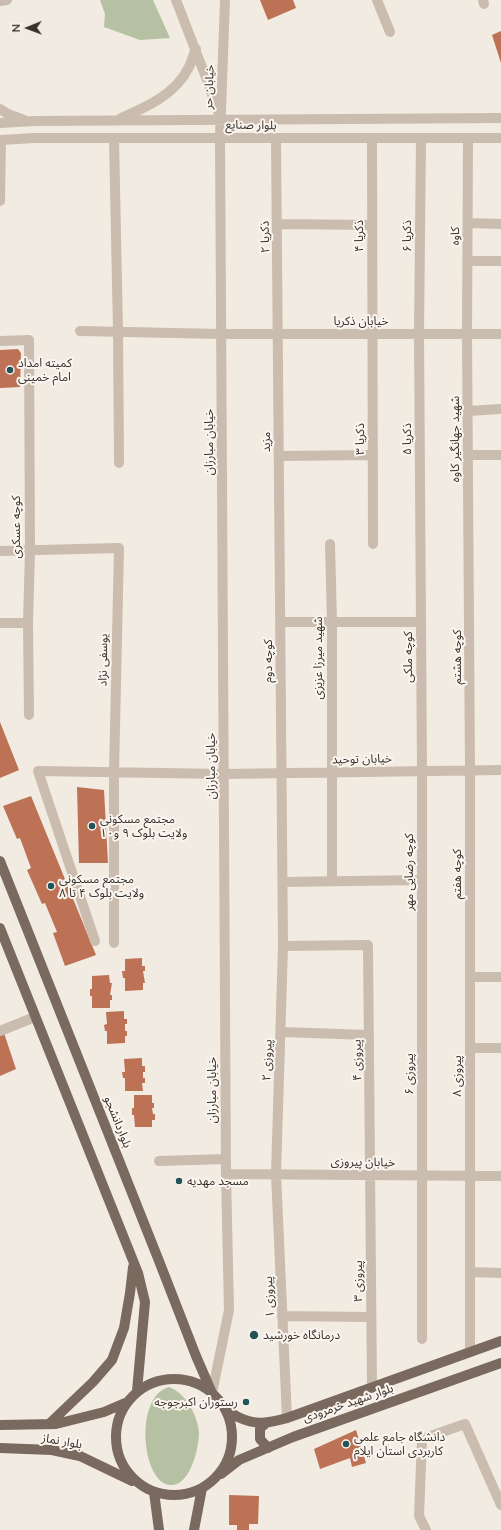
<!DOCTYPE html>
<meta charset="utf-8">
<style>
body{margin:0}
#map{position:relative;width:501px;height:1530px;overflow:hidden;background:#f2ebe2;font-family:Lato,sans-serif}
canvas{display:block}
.north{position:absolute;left:8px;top:8px;width:40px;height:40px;-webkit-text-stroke:3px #faf5ef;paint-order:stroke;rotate:269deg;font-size:11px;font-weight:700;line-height:16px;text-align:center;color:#39312c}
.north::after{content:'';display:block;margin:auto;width:14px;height:18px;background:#39312c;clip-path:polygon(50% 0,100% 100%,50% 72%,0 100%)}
</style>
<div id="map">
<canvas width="501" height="1530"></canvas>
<div class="north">N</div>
</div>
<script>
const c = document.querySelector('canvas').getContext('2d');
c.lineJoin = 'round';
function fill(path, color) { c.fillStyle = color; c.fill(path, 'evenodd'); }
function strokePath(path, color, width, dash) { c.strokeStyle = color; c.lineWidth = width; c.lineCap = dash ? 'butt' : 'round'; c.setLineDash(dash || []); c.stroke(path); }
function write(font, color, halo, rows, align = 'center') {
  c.font = font + ' Lato,"Noto Sans Arabic",sans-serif'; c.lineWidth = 4; c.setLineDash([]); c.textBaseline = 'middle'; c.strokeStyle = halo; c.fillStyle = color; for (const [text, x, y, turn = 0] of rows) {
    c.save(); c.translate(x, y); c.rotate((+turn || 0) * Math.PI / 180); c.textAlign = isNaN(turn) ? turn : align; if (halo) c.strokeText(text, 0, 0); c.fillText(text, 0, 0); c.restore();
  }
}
fill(new Path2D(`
 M100,0H153L170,38L140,40L104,27L105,14Z
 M169,1387C185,1392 198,1416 199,1433C199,1448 190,1486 171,1485C142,1485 133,1397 169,1387Z`), '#b6c1a3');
fill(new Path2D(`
 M260,0H293L296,8L268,20Z
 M501,31V63L492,35Z
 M18,349L21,353L20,387L0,388V350Z
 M0,722L19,770L0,778Z
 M77,787L104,790L108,863H79Z
 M31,796L96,955L65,966L53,933L57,932L45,903L42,904L27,870L31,868L20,838L17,839L3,806Z
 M142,958V966H145V971H143L145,983H143V990L125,991V978H123L122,971H125V959Z
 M109,975L110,983H112L110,995H112V1000H110V1008H92V996H90V989H92V976Z
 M124,1011V1019H127V1024H125V1031H127V1036H125V1043L107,1044V1031H105L104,1025L107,1024L106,1012Z
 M3,1030L16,1069L0,1076V1031Z
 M142,1058V1066H145V1072H143V1078H145V1083H142L143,1091H125V1078H123L122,1072H125L124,1059Z
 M134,1095H152V1103H154V1108H152L153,1114H155V1120H152V1127H135L134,1115H132V1108H134Z
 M356,1430L366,1463L352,1467L350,1458L320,1469L314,1449Z
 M229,1495L259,1496L258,1524H249V1530H237V1525H229Z`), '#bd7155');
strokePath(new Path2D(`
 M176,0L207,80L219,114
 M377,0L390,32
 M483,0L484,4
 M0,1L7,0
 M0,109L8,114L24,120
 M121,118C147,107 176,94 189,67C192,61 193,55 196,49
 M0,123L35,121L501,118
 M114,138L118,331L119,463
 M276,138L283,946L276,1174L287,1418
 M372,138L373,544
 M421,138L419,334L422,771V1339
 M468,138L467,334L470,771V1352
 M0,140L35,138H501
 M0,201L1,140
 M468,223L501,224
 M277,224L372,225
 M468,261H501
 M80,331L221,334H501
 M0,341L29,340L30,551L28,623L29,715
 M468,411L501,409
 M468,455H501
 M280,456L373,455
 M330,544L332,622V881
 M0,551L119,548L114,772V943
 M281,622H421
 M0,623H28
 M283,882L422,880
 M95,941L38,771L224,774L501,770
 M283,946L368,945L372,1388
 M470,977H501
 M0,1031L35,1017
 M281,1032L369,1035
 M470,1048H501
 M159,1161L226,1159
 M226,1174L501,1176
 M470,1272L501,1273
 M282,1316L371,1317
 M212,1393L229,1310L226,1174L220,137L225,0
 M426,1530L419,1516L422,1439L465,1424L501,1505`), '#cabcae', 10);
strokePath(new Path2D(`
 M0,861L159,1261L196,1356L212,1393
 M0,928L138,1273L145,1302L137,1391
 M116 1437a58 58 0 1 1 116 0a58 58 0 1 1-116 0Z
 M226,1408C229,1412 233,1414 238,1417C257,1426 268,1423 287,1418L501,1341
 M49,1424L93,1382L112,1360L124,1328L130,1293L133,1267
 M265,1424L260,1428V1439L268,1448
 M0,1425L56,1424L104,1412L125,1403
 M0,1448L52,1450L80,1456L132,1481
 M221,1474L239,1460L293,1437L501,1363
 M154,1492L159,1530
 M194,1530L202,1488`), '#7a695f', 10);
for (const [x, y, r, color] of [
 [10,370,4,"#245358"],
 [92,826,4,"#245358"],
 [51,886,4,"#245358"],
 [179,1181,4,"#245358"],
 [254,1335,5,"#245358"],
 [246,1402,4,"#245358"],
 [346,1444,4,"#245358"]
]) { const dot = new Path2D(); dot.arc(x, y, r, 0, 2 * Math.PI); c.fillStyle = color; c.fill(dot); strokePath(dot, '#faf5ef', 1.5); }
write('12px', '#39312c', '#faf5ef', [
 ["خیابان حر",209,87,-88],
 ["بلوار صنایع",251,125,1],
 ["ذکریا ۴",359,236,-90],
 ["ذکریا ۶",407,236,-90],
 ["کاوه",455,236,-89],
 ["ذکریا ۲",265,237,-91],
 ["خیابان ذکریا",361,321],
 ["ذکریا ۳",360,439,-90],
 ["ذکریا ۵",407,439,-90],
 ["شهید جهانگیر کاوه",455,439,-90],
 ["خیابان مبارزان",209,442,-90],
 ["مزید",266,442,-90],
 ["کوچه عسکری",16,527,-90],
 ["کوچه ملکی",408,657,-90],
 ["کوچه هشتم",457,657,-90],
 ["شهید میرزا عزیزی",318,658,-90],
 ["یوسفی نژاد",103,660,-89],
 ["کوچه دوم",268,661,-90],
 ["خیابان توحید",362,759,-1],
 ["خیابان مبارزان",211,766,-90],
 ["کوچه رضایی مهر",409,872,-90],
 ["کوچه هفتم",457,874,-90],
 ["پیروزی ۲",267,1060,-88],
 ["پیروزی ۴",357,1060,-91],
 ["پیروزی ۶",409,1074,-90],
 ["پیروزی ۸",457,1076,-90],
 ["خیابان مبارزان",212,1090,-90],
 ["بلواردانشجو",118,1122,68],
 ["خیابان پیروزی",363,1162,1],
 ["پیروزی ۳",358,1281,-90],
 ["پیروزی ۱",269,1297,-93],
 ["بلوار شهید خرمرودی",348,1403,-19],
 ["بلوار نماز",62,1441,10]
]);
write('12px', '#39312c', '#faf5ef', [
 ["کمیته امداد",18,363],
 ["امام خمینی",18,377],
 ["مجتمع مسکونی",100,819],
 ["ولایت بلوک ۹ و۱۰",100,833],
 ["مجتمع مسکونی",59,879],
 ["ولایت بلوک ۴ تا ۸",59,893],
 ["مسجد مهدیه",187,1181],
 ["درمانگاه خورشید",263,1335],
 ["رستوران اکبرجوجه",238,1402,"right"],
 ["دانشگاه جامع علمی",354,1437],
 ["کاربردی استان ایلام",354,1451]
], 'left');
</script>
